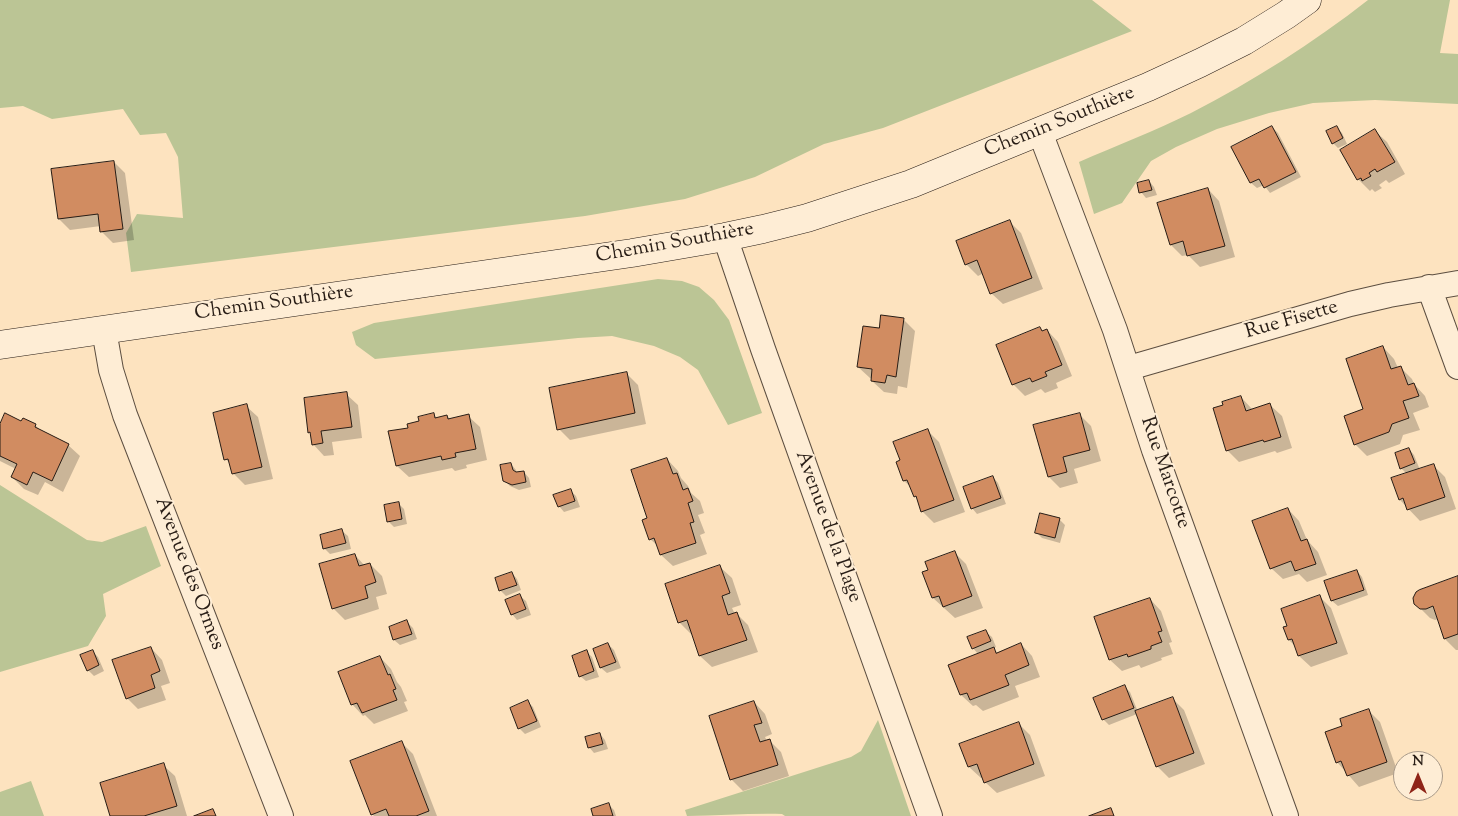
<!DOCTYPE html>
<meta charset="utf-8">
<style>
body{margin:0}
#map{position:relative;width:1458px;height:816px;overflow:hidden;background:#fde3bf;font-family:"Sorts Mill Goudy",serif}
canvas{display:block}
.north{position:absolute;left:1393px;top:751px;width:50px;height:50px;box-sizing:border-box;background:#feedd5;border:1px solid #a89988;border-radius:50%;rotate:0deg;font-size:14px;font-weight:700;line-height:20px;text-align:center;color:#271c15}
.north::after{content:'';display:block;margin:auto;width:18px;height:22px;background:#8f2418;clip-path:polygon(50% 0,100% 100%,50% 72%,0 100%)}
</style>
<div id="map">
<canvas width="1458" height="816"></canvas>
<div class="north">N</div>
</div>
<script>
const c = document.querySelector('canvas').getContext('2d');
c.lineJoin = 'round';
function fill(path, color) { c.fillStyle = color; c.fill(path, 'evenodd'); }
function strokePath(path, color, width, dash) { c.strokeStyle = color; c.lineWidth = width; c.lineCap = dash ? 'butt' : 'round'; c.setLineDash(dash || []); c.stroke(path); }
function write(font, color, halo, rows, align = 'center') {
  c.font = font + ' "Sorts Mill Goudy",serif'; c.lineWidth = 4; c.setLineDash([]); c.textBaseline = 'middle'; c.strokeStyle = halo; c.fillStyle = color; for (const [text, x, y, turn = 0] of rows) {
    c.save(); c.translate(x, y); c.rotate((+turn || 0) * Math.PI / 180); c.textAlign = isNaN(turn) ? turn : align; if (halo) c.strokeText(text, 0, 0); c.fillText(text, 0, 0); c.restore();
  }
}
fill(new Path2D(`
 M0,0H1092L1132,31L883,128L824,144L755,177L685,199L585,216L131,272L126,233L137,214L183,218L178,157L166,133L140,135L123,109L52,119L23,106L0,108Z
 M1368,0H1450L1440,53L1458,54V104L1375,100L1313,103L1269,113L1217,129L1176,147L1151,161L1122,203L1094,214L1079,162C1115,146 1155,131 1191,113C1253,81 1313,43 1368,0Z
 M658,279L682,281L699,287L714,300L729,320L762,413L728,425L698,370L680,357L654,346L612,336L578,338L375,359L356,345L352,332L374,323Z
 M0,485L87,540L102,542L146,526L161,566L103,594L106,616L88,646L0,672Z
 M878,720L911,816H785L782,814C750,813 719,816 687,816L685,810L851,757L861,751Z
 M31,781L44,816H0V792Z`), '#bbc595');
fill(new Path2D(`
 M1272,127L1278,133L1301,177L1270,193L1264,185L1257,188L1251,183L1233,147Z
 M1336,127L1342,133L1347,144L1338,148L1333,143Z
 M1375,131L1387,142L1405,174L1389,183L1386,180L1379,185L1382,188L1375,192L1372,189L1370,191L1358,179Z
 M114,162L125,173L134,240L113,243L102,232L101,226L70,230L59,219Z
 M1149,181L1154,187L1157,195L1146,198L1141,192Z
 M1208,189L1219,201L1235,257L1200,267L1188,255L1182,256L1171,245L1159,204Z
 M1010,222L1021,233L1043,289L1003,304L991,293L984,273L978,276L966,264Z
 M904,320L915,331L907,388L898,386L897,394L884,392L872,381V379L870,378L858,367L880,330Z
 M1040,329L1043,332L1047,330L1058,342L1072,376L1056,383L1058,388L1045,393L1041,389L1025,396L1013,384Z
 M1383,347L1394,359L1398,368L1400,367L1412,379L1414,384L1425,396L1429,407L1413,413L1420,430L1403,435L1400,444L1367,456L1355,444Z
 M626,373L638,385L646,424L570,440L559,429Z
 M346,394L358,405L362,438L332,442L334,455L324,456L313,444L312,434L310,432Z
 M1241,397L1252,409L1270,405L1282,416L1292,448L1277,453L1275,451L1239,462L1227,450Z
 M246,406L258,417L273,479L245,485L233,473L231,465L226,459Z
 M1079,414L1091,426L1101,461L1074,469L1078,483L1060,488L1049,477Z
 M434,415L437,418L447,416L450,419L468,416L480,427L487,460L466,465L467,468L455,471L452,468L409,477L397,466L409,429Z
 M22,422L35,425L43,433L68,445L80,456L63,492L45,482L38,495L24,489L12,477L16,469L0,461V427Z
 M928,431L939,442L965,512L934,523L922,511L918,499L915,496L912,488L904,481L897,462L902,461Z
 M1409,449L1414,455L1420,470L1433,465L1445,477L1456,509L1420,521L1400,500L1393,479L1407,474L1401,468Z
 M667,459L678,471L681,478L688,486L691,493L700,501L704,513L698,515L705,533L700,535L707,554L673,566L661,555L659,547L650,539L649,518Z
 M511,464L516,470L517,473L524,472L529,478L531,487L519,490L510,486L504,480Z
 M993,477L998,483L1006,504L977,514L972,508Z
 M571,491L576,496L580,507L564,512L559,506Z
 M398,503L404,509L407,524L394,527L388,521Z
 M1288,509L1299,521L1307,540L1318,552L1327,575L1307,582L1299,574L1283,579L1271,568Z
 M1059,519L1065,525L1060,543L1042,538L1036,532Z
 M342,531L348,536L351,549L330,554L324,548Z
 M954,552L966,564L983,608L955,618L933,598L930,570Z
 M355,555L365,566L370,564L382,576L387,594L376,597L379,609L345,620L333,608Z
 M720,567L732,578L741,605L732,608L735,614H737L748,625L758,652L712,667L700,656L693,633L691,634L679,622Z
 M1357,571L1362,577L1368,595L1338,606L1332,601Z
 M512,573L517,579L521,590L506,596L500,590Z
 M1458,577V650H1456L1445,639L1439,619L1435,620L1430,618L1418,606Z
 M520,596L526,601L531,615L517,620L512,614Z
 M1319,596L1331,608L1348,654L1311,667L1299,656L1296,647L1289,640Z
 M1150,599L1161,611L1172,642L1169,643L1173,654L1161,658L1162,660L1141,668L1139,665L1122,671L1110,660L1096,618Z
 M407,622L413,628L417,639L400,645L394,640Z
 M986,632L992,637L996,647L993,648L998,653L1021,644L1032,656L1040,677L1015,686L1019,697L983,711L976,705L973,706L961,695L978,654L973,648Z
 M608,644L614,650L621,668L607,673L601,668L594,649Z
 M151,648L162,660L170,683L161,686L166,700L138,709L127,698Z
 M92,651L98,657L104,671L94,676L88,670Z
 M587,652L592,657L599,677L586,681L580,676Z
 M380,657L391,669L397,682L401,687L407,701L404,702L408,711L374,724L365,715L363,716L352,704Z
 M1125,687L1130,692L1138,712L1173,699L1184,710L1205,764L1169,778L1157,766L1137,714L1109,725L1103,719Z
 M528,702L533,707L541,727L525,734L520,729L511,709Z
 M754,702L765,714L772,734L765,737L767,741L769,740L781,752L789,776L743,791L732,780L710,717Z
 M1368,710L1380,722L1398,773L1359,787L1337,762L1344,726Z
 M1019,724L1030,735L1045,776L997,793L985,782L984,777L981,778L969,767L961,745Z
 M600,734L605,740L608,749L594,753L589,747Z
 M401,742L413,754L437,816H374L372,814Z
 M163,765L175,776L187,816H111Z
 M609,805L614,810L616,816H595Z`), '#0003');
const building = new Path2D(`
 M1272,126L1296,172L1264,188L1259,179L1250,183L1231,147Z
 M1337,126L1343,138L1332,144L1326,131Z
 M1375,129L1395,162L1377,172L1375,169L1369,173L1371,176L1362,181L1361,178L1357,180L1340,150Z
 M114,161L123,229L100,232L98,214L58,219L51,169Z
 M1149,180L1152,190L1139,193L1137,183Z
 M1208,188L1225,246L1187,256L1183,241L1170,245L1157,203Z
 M1010,220L1032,278L990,294L977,260L965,265L956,241Z
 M881,315L904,318L896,377L887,375L885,383L871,381L872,369L857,367L863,326L879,328Z
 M1040,327L1042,331L1047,329L1062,365L1045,372L1047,376L1032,382L1030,378L1012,385L996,345Z
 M1383,346L1391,369L1401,366L1408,385L1414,383L1419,396L1403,401L1409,418L1392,424L1389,432L1354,445L1344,416L1363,409L1346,359Z
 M627,372L635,413L557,430L549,388Z
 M347,392L352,427L321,431L323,443L312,445L310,432L308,433L304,398Z
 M1241,396L1246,411L1270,403L1281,437L1264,442L1263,440L1226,451L1213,408L1223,405L1222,402Z
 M247,404L262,467L232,474L228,459L224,460L213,413Z
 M5,413L21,421L23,418L36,424L35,427L69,444L52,481L33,472L27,485L11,477L17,464L0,456V424Z
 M434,413L435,418L447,415L448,419L469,414L476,449L455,453L456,457L442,460L441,456L396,466L388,431L408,428L407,424L419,421L418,417Z
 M1080,413L1090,450L1063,457L1067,472L1048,477L1033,425Z
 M928,429L954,500L921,512L916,496L914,497L907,480L903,481L896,462L900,460L893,442Z
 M1409,448L1415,463L1400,469L1395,453Z
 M667,458L673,474L677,473L683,490L688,488L693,501L688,503L694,522L690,523L696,543L660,555L654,538L649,540L642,520L647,518L631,470Z
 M511,463L513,470L516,472L524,471L526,482L512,485L503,481L500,465Z
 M1434,464L1445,497L1407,510L1403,498L1399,500L1391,478Z
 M993,476L1001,498L971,509L963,487Z
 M571,489L575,501L558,507L553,495Z
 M399,502L402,519L387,522L384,505Z
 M1288,508L1301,541L1307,539L1316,564L1295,571L1291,561L1270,569L1252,521Z
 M1040,513L1060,518L1055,538L1035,533Z
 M342,529L346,543L323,549L320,535Z
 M955,551L972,596L943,607L939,596L932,598L922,572L928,570L925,562Z
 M355,554L359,566L370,563L376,582L365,586L368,598L332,609L319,564Z
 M720,565L730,593L722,596L728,615L737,612L747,640L699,656L687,620L678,623L665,584Z
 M1357,570L1364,590L1331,601L1324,581Z
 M512,572L517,585L499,591L495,578Z
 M1458,576V634L1444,639L1433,606L1426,609H1420L1414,604L1413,598L1416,592L1419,590Z
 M520,594L526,609L511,615L505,600Z
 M1320,595L1337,643L1298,656L1292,639L1288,640L1283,627L1287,626L1281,609Z
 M1150,598L1162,631L1158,632L1162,642L1151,646V649L1128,657L1127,654L1109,660L1094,617Z
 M407,620L412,634L393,640L389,627Z
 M986,630L991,641L972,649L967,637Z
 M608,643L616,662L600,668L593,649Z
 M1021,643L1029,665L1005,675L1009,685L970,700L967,693L960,695L948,665L994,647L996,653Z
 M151,647L160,671L151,675L155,688L126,699L112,660Z
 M93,650L99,665L87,671L80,655Z
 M587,650L594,671L579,677L572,656Z
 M380,656L388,675L390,674L396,689L393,690L397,700L362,713L357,703L351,705L338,672Z
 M1125,685L1134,708L1102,720L1093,698Z
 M1173,697L1194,753L1156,767L1135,711Z
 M528,700L537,721L518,729L510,708Z
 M754,701L762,723L754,725L760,742L770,739L778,765L730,780L709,716Z
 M1369,709L1387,762L1347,776L1341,761L1336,763L1325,732L1342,726L1340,719Z
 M1019,722L1034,764L984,783L977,764L968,767L959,744Z
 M600,733L603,744L588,748L585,737Z
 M402,741L429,811L416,816H389L386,809L371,815L350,761Z
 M164,763L177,806L144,816H110L100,783Z
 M609,803L613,816H593L591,809Z
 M1111,808L1114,816H1089Z
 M213,809L216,816H194Z`);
fill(building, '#d18c61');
strokePath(building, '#271c15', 1);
const street = new Path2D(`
 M1040,132L1115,330L1154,450L1286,816
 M725,237L763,349L930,816
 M1429,287L1458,367
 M104,330L111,370L125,415L281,816
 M1129,368L1350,304L1389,295L1458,283`);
const secondary = new Path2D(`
 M0,345L632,253L725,237L763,229L807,218L911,184L1148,87L1200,63L1244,41L1286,15L1307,0`);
strokePath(street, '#5c4e40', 26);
strokePath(secondary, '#271c15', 29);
strokePath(street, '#feedd5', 24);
strokePath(secondary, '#feedd5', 28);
write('20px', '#271c15', '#feedd5', [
 ["Chemin Southière",1060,123,-22],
 ["Chemin Southière",675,244,-10],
 ["Chemin Southière",274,304,-8],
 ["Rue Fisette",1292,321,-16],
 ["Rue Marcotte",1164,473,71],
 ["Avenue de la Plage",827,527,70],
 ["Avenue des Ormes",188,574,69]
]);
</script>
